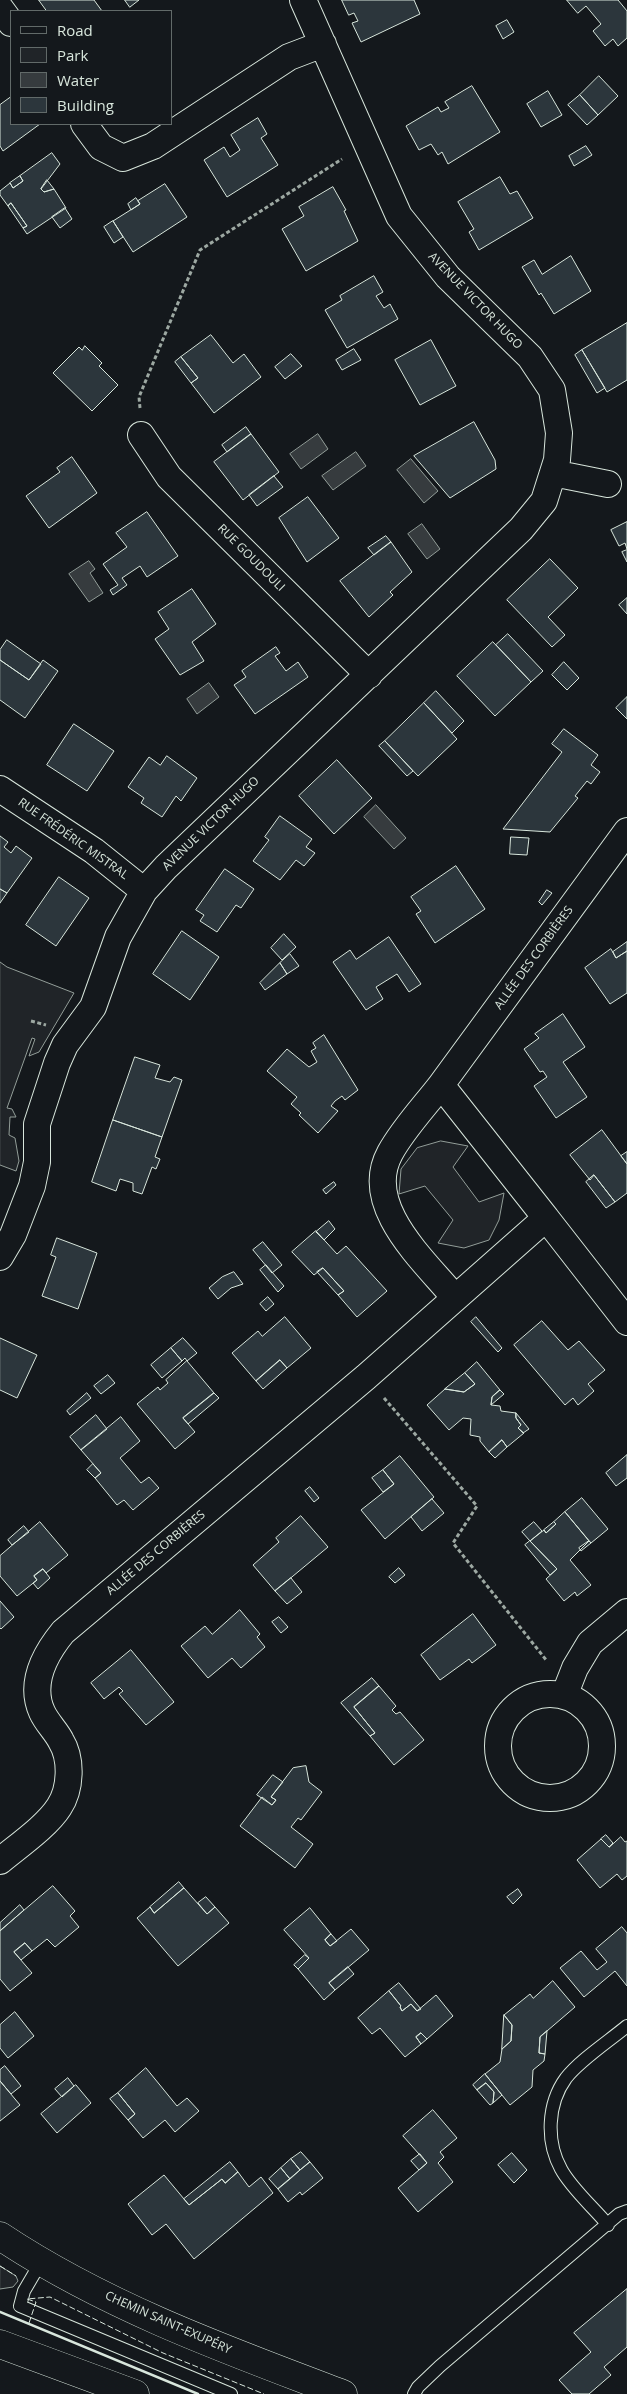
<!DOCTYPE html>
<meta charset="utf-8">
<style>
body{margin:0}
#map{position:relative;width:627px;height:2394px;overflow:hidden;background:#14181c;font-family:"Open Sans",sans-serif}
canvas{display:block}
.legend{position:absolute;left:10px;top:10px;width:162px;height:115px;box-sizing:border-box;background:#14181c;border:1px solid #626a69;margin:0;padding:6px 9px;list-style:none;font-size:15px;color:#d8e6dc}
.legend li{display:flex;align-items:center;gap:10px;height:25px}
.legend b{width:25px;border:1px solid #626a69}
</style>
<div id="map">
<canvas width="627" height="2394"></canvas>
<ul class="legend">
<li><b style="height:6px;background:#14181c"></b>Road</li>
<li><b style="height:14px;background:#202428"></b>Park</li>
<li><b style="height:14px;background:#363b3e"></b>Water</li>
<li><b style="height:14px;background:#2c363c"></b>Building</li>
</ul>
</div>
<script>
const c = document.querySelector('canvas').getContext('2d');
c.lineJoin = 'round';
function fill(path, color) { c.fillStyle = color; c.fill(path, 'evenodd'); }
function strokePath(path, color, width, dash) { c.strokeStyle = color; c.lineWidth = width; c.lineCap = dash ? 'butt' : 'round'; c.setLineDash(dash || []); c.stroke(path); }
function write(font, color, halo, rows, align = 'center') {
  c.font = font + ' "Open Sans",sans-serif'; c.lineWidth = 4; c.setLineDash([]); c.textBaseline = 'middle'; c.strokeStyle = halo; c.fillStyle = color; for (const [text, x, y, turn = 0] of rows) {
    c.save(); c.translate(x, y); c.rotate((+turn || 0) * Math.PI / 180); c.textAlign = isNaN(turn) ? turn : align; if (halo) c.strokeText(text, 0, 0); c.fillText(text, 0, 0); c.restore();
  }
}
const green = new Path2D(`
 M0,962L7,967L74,993L39,1052L29,1056L35,1039L32,1038L7,1108L12,1109L16,1117H10L9,1135L15,1138L19,1161L16,1171L0,1165Z
 M441,1141L468,1146L453,1167L479,1202L504,1193L499,1220L489,1240L464,1248L438,1243L453,1220L425,1186L399,1194L401,1169L417,1148Z
 M0,2266L16,2276L18,2281L13,2287L0,2289Z`);
fill(green, '#202428');
strokePath(green, '#939e99', 1);
const water = new Path2D(`
 M318,434L328,449L301,469L290,454Z
 M356,452L366,466L333,490L322,476Z
 M411,459L438,491L424,503L397,470Z
 M422,524L440,549L427,559L408,534Z
 M89,561L95,569L90,573L103,593L89,602L69,574Z
 M209,683L219,697L197,714L187,699Z
 M376,805L406,838L394,849L364,817Z`);
fill(water, '#363b3e');
strokePath(water, '#939e99', 1);
const building = new Path2D(`
 M39,0H94L102,11H47Z
 M125,0H139L130,7Z
 M342,0H414L420,14L361,42L352,23L358,21L354,13L349,15Z
 M567,0H618L627,11V38L618,46L613,39L605,46L593,31L601,24L586,6L578,13Z
 M507,20L514,32L503,39L496,26Z
 M599,76L618,96L598,115L580,95Z
 M472,86L500,132L448,164L442,152L438,155L431,144L419,150L406,126L438,107L441,112L449,108L445,102Z
 M548,91L562,115L541,127L527,104Z
 M580,95L598,115L587,125L568,105Z
 M11,97V124H40L3,151L0,146V105Z
 M258,118L267,134L261,138L278,165L227,197L204,160L224,147L230,157L240,150L231,135Z
 M586,146L592,155L574,166L569,156Z
 M52,153L60,164L41,189L44,192L54,189L66,208L27,234L23,228L27,226L11,203L8,206L0,195V191L10,183L13,188L23,181L20,176Z
 M20,176L23,181L13,188L10,183Z
 M500,177L510,194L517,191L533,218L479,250L469,232L474,229L458,202Z
 M47,180L54,189L44,192L41,189Z
 M165,184L187,217L133,252L113,221L140,204L138,201Z
 M333,187L346,210L344,211L358,241L306,271L282,229L304,216L299,207Z
 M136,198L140,204L131,210L128,204Z
 M11,203L27,226L23,228L8,206Z
 M65,208L72,219L60,228L52,217Z
 M113,221L123,237L114,243L104,227Z
 M571,256L591,291L554,314L541,293L539,295L522,267L534,260L542,274Z
 M374,276L383,292L376,296L384,308L390,304L398,319L347,348L325,310L342,300L340,296Z
 M627,323V380L607,392L582,350Z
 M211,335L233,363L244,354L261,377L214,413L191,383L198,378L181,357Z
 M431,340L456,386L420,405L395,360Z
 M85,346L102,363L99,366L118,385L92,411L53,373L79,347L82,350Z
 M354,349L361,360L342,370L336,360Z
 M582,350L605,388L597,393L575,355Z
 M291,354L302,366L285,379L275,367Z
 M181,357L198,378L191,383L175,362Z
 M474,422L495,460L496,469L450,498L414,456Z
 M246,427L251,434L227,452L222,445Z
 M251,434L279,472L243,500L214,462Z
 M72,457L97,493L49,528L26,496L60,472L57,468Z
 M274,476L283,487L257,506L249,495Z
 M308,497L339,538L307,562L279,518Z
 M147,512L178,556L147,577L140,566L122,578L127,585L113,595L110,590L118,585L103,564L127,547L116,533Z
 M627,522V549L625,543L619,546L611,530Z
 M386,536L391,542L374,555L368,548Z
 M391,542L412,572L390,592L393,595L369,617L340,581Z
 M627,550V562L622,552Z
 M550,559L578,588L548,617L565,635L552,647L507,600Z
 M192,589L216,624L192,642L204,661L180,675L155,639L169,629L158,612Z
 M627,598V614L619,605Z
 M508,634L543,671L531,682L496,645Z
 M7,640L41,664L29,680L0,660V650Z
 M493,642L531,682L495,716L457,676Z
 M276,647L280,653L275,656L286,671L298,662L308,677L255,714L234,685L246,677L242,671Z
 M0,660L29,680L43,660L58,671L25,718L0,700Z
 M564,662L579,678L567,690L552,675Z
 M436,691L464,721L452,733L424,703Z
 M627,697V719L616,708Z
 M424,703L457,739L418,776L385,741Z
 M74,724L114,751L87,791L47,765Z
 M564,729L598,755L591,765L600,772L591,784L587,781L575,796L578,798L550,832L503,829L562,752L552,744Z
 M385,741L413,771L407,776L379,746Z
 M167,756L197,778L181,801L176,796L162,817L141,803L144,798L128,787L149,757L160,765Z
 M337,760L372,798L334,834L299,796Z
 M280,816L312,839L306,847L315,853L304,866L296,860L280,880L253,861L269,840L265,837Z
 M0,836L8,842L4,847L11,853L16,846L32,858L7,893L0,889Z
 M511,837L529,838L527,855L510,854Z
 M456,866L485,909L435,943L416,914L421,911L411,897Z
 M225,869L254,889L241,908L236,905L217,932L200,921L204,915L196,910Z
 M59,877L89,898L56,946L26,925Z
 M0,889L7,893L0,903Z
 M547,890L552,893L542,905L539,902Z
 M182,931L219,957L190,1000L153,974Z
 M284,934L296,947L282,960L271,948Z
 M389,937L421,984L409,992L397,974L376,987L383,999L366,1010L333,962L350,950L356,959Z
 M627,942V951L616,958L613,952Z
 M611,949L616,958L627,951V993L610,1004L585,968Z
 M290,954L299,966L287,974L280,963Z
 M280,963L287,974L265,990L260,983Z
 M563,1014L585,1047L563,1062L587,1097L556,1118L534,1086L547,1077L543,1071L540,1072L524,1049L539,1038L535,1034Z
 M324,1035L358,1090L345,1100L342,1096L335,1101L331,1106L338,1111L318,1133L299,1115L301,1113L291,1104L297,1097L267,1071L287,1049L309,1067L317,1062L311,1051L316,1048L313,1043Z
 M135,1057L160,1065L155,1078L170,1082L174,1077L182,1080L162,1137L113,1120Z
 M113,1120L162,1137L155,1157L160,1159L156,1169L152,1167L142,1194L133,1191V1183L120,1179L116,1191L92,1182Z
 M602,1130L627,1164V1193L615,1202L594,1175L590,1180L570,1155Z
 M627,1152V1164L621,1156Z
 M594,1175L615,1202L606,1208L586,1182Z
 M334,1182L336,1185L326,1194L323,1190Z
 M329,1221L335,1229L324,1240L316,1232Z
 M316,1231L337,1254L346,1246L387,1291L357,1317L338,1295L344,1291L323,1268L314,1275L292,1252Z
 M57,1238L97,1253L78,1309L42,1296L56,1257L51,1255Z
 M263,1242L282,1265L272,1273L253,1250Z
 M266,1265L284,1286L278,1292L260,1270Z
 M323,1268L344,1291L338,1295L317,1272Z
 M234,1272L243,1284L231,1288L218,1299L209,1288L222,1277Z
 M268,1297L274,1304L266,1311L260,1304Z
 M285,1317L311,1348L287,1368L280,1360L256,1381L232,1353L258,1331L262,1336Z
 M476,1317L502,1348L498,1352L471,1322Z
 M542,1321L568,1350L579,1341L605,1370L588,1384L594,1391L578,1405L573,1398L565,1405L514,1345Z
 M0,1338L37,1355L17,1398L0,1390Z
 M183,1338L197,1353L187,1361L185,1358L182,1361L171,1348Z
 M171,1348L182,1361L162,1378L151,1365Z
 M280,1360L287,1368L263,1389L256,1381Z
 M187,1361L214,1393L183,1418L195,1432L175,1449L137,1404L158,1387L160,1390L168,1383L166,1380Z
 M477,1362L500,1390L492,1397L491,1405L500,1406L501,1411L516,1413V1418L521,1425L518,1428L524,1433L507,1447L502,1440L489,1452L480,1441V1437L470,1435L471,1419L463,1418L449,1430L427,1405L445,1389L464,1392L475,1384L465,1373Z
 M465,1373L475,1384L464,1392L445,1389Z
 M108,1375L115,1383L101,1394L94,1386Z
 M500,1390L504,1394L491,1405L492,1397Z
 M87,1393L91,1398L70,1415L67,1411Z
 M214,1393L219,1398L188,1424L183,1418Z
 M516,1413L529,1429L523,1433L518,1428L521,1425L516,1418Z
 M96,1415L107,1429L81,1450L70,1437Z
 M121,1417L140,1441L120,1458L141,1483L149,1477L159,1488L133,1510L124,1500L117,1505L95,1478L101,1473L81,1450Z
 M502,1440L507,1447L495,1458L489,1452Z
 M627,1455V1478L616,1486L606,1473Z
 M400,1456L434,1497L385,1539L361,1510L394,1484L383,1470Z
 M93,1464L101,1473L95,1478L87,1470Z
 M383,1470L394,1484L383,1492L372,1478Z
 M310,1487L319,1498L314,1502L305,1491Z
 M582,1498L608,1529L591,1543L565,1512Z
 M432,1499L444,1513L422,1531L411,1517Z
 M565,1512L589,1541L570,1560L591,1585L577,1596L575,1592L564,1601L546,1579L557,1569L530,1541L544,1530L546,1533L556,1524L554,1522Z
 M301,1516L328,1547L275,1591L253,1565L279,1542L276,1538Z
 M40,1522L68,1555L46,1573L43,1569L34,1576L37,1580L17,1596L0,1576V1556Z
 M534,1522L542,1531L530,1541L522,1532Z
 M554,1522L556,1524L546,1533L544,1530Z
 M24,1526L29,1532L12,1545L8,1540Z
 M530,1541L557,1569L550,1575L525,1545Z
 M589,1541L591,1543L581,1551L579,1548Z
 M399,1568L405,1575L395,1583L389,1577Z
 M43,1569L50,1578L38,1589L33,1583L37,1580L34,1576Z
 M291,1578L302,1592L287,1604L275,1591Z
 M0,1601L14,1617L1,1629L0,1628Z
 M240,1610L260,1634L257,1637L265,1647L241,1668L232,1658L208,1678L181,1646L205,1626L212,1634Z
 M473,1614L496,1645L472,1663L469,1659L440,1680L421,1655Z
 M279,1617L288,1627L281,1633L272,1622Z
 M131,1650L174,1702L146,1725L119,1694L123,1691L119,1687L104,1699L91,1683Z
 M372,1678L379,1686L354,1707L375,1733L370,1736L341,1703Z
 M379,1686L396,1706L392,1710L396,1714L400,1712L424,1740L394,1765L370,1736L375,1733L354,1707Z
 M306,1766L309,1782L322,1792L301,1820L298,1818L291,1827L313,1844L295,1868L240,1826L262,1797L272,1805L276,1800L271,1797L293,1768Z
 M273,1775L283,1782L271,1797L276,1800L272,1805L257,1795Z
 M606,1835L613,1843L609,1847L601,1839Z
 M621,1837L625,1842L627,1841V1876L622,1880L617,1874L600,1888L577,1860L601,1839L609,1847Z
 M179,1882L184,1888L154,1913L150,1907Z
 M53,1886L75,1911L70,1916L79,1927L55,1947L47,1939L32,1951L25,1943L14,1952L32,1973L10,1991L0,1979V1931Z
 M184,1888L207,1914L215,1907L229,1923L178,1966L137,1918L150,1907L154,1913Z
 M518,1889L522,1895L513,1904L507,1897Z
 M206,1897L215,1907L207,1914L198,1903Z
 M20,1905L24,1910L0,1931V1923Z
 M310,1908L331,1934L325,1940L330,1946L351,1929L369,1950L329,1983L335,1990L324,2000L298,1969L309,1958L284,1930Z
 M622,1927L627,1933V1986L615,1971L584,1997L560,1968L581,1951L597,1970L607,1962L596,1949Z
 M331,1934L337,1941L330,1946L325,1940Z
 M25,1943L32,1951L21,1960L14,1952Z
 M305,1955L309,1958L298,1969L294,1965Z
 M348,1967L354,1974L335,1990L329,1983Z
 M553,1981L575,2007L540,2037L539,2053L545,2054L544,2061L533,2070L532,2087L510,2105L485,2074L500,2062L502,2049L511,2041L512,2025L504,2015L530,1994L533,1998Z
 M399,1983L421,2009L417,2011L411,2004L402,2011L400,2007L401,2006L389,1991Z
 M389,1991L401,2006L400,2007L402,2011L411,2004L417,2011L436,1995L453,2016L427,2039L421,2033L416,2037L421,2044L405,2057L380,2028L372,2034L358,2018Z
 M15,2012L34,2036L8,2058L0,2048V2025Z
 M504,2015L512,2025L511,2041L502,2049Z
 M547,2031L545,2054L539,2053L540,2037Z
 M421,2033L427,2039L421,2044L416,2037Z
 M5,2066L21,2086L11,2094L0,2081V2070Z
 M146,2068L177,2106L187,2098L199,2111L175,2132L165,2120L143,2138L128,2120L135,2114L118,2093Z
 M485,2074L502,2095L493,2103L494,2092L486,2083L477,2090L473,2085Z
 M68,2078L74,2086L62,2097L55,2089Z
 M0,2081L20,2105L0,2121Z
 M486,2083L494,2092L493,2103L490,2105L477,2090Z
 M76,2085L91,2103L57,2133L41,2114Z
 M118,2093L135,2114L128,2120L110,2099Z
 M433,2110L457,2138L440,2152L444,2157L438,2163L453,2182L418,2212L398,2188L427,2163L403,2136Z
 M301,2152L310,2162L300,2170L291,2159Z
 M512,2153L527,2170L514,2183L498,2165Z
 M420,2154L427,2163L419,2170L411,2161Z
 M291,2159L300,2170L290,2179L281,2168Z
 M230,2162L238,2172L225,2183L222,2179L189,2205L184,2199Z
 M310,2162L323,2178L302,2195L300,2192L288,2202L278,2189Z
 M281,2168L290,2179L278,2189L269,2179Z
 M238,2172L249,2187L261,2177L273,2193L194,2259L166,2224L152,2235L128,2204L164,2175L189,2205L222,2179L225,2183Z
 M627,2289V2347L604,2367L611,2375L589,2394H572L559,2380L591,2352L574,2333Z`);
fill(building, '#2c363c');
strokePath(building, '#d8e6dc', 1);
const lane = new Path2D(`
 M608,2225C594,2208 571,2188 561,2169C546,2142 547,2104 566,2078C580,2060 609,2041 627,2026
 M41,2262L24,2291L20,2306L231,2394
 M414,2394L418,2387L440,2366L619,2214L627,2211`);
const street = new Path2D(`
 M0,8L11,23
 M84,124L101,147L123,158L153,146L289,57L323,44
 M141,435L169,477L369,675
 M553,473L608,484
 M0,789L94,851L144,891
 M441,1085C424,1107 403,1129 390,1153C361,1206 425,1261 455,1298
 M546,1218L627,1322
 M0,1257L13,1235L32,1186L37,1162V1124L57,1063L65,1045L93,1007L118,937L144,891L166,867L521,529L544,501L557,460L559,433L552,390L530,357L448,277L399,216L303,0
 M498 1746a52 52 0 1 1 104 0a52 52 0 1 1-104 0Z
 M564,1696L575,1668L590,1643L627,1612
 M0,1861C18,1846 47,1826 59,1807C71,1789 72,1759 61,1741C56,1731 47,1723 42,1712C29,1683 45,1654 63,1632L366,1377L546,1218L441,1085L627,831`);
const secondary = new Path2D(`
 M0,2236C105,2306 226,2350 343,2394`);
const highway = new Path2D(`
 M0,2344L135,2394`);
strokePath(lane, '#d8e6dc', 14);
strokePath(street, '#d8e6dc', 28);
strokePath(secondary, '#d8e6dc', 29);
strokePath(highway, '#d8e6dc', 29);
strokePath(new Path2D(`
 M140,408L139,397L200,250L342,159
 M31,1021L46,1025
 M384,1398L477,1506L453,1543L547,1661`), '#9da8a2', 3, [4, 2.5]);
strokePath(lane, '#14181c', 12);
strokePath(street, '#14181c', 26);
strokePath(secondary, '#14181c', 28);
strokePath(highway, '#14181c', 28);
strokePath(new Path2D(`
 M0,2266L16,2276
 M29,2323L36,2302L27,2299L50,2297L163,2353L264,2394`), '#d8e6dc', 1, [6, 2.5]);
strokePath(new Path2D(`
 M0,2312L198,2394`), '#d8e6dc', 2.5);
write('12px', '#d8e6dc', '#14181c', [
 ["AVENUE VICTOR HUGO",475,301,46],
 ["RUE GOUDOULI",251,558,45],
 ["AVENUE VICTOR HUGO",211,824,-44],
 ["RUE FRÉDÉRIC MISTRAL",73,839,35],
 ["ALLÉE DES CORBIÈRES",534,958,-54],
 ["ALLÉE DES CORBIÈRES",156,1553,-40],
 ["CHEMIN SAINT-EXUPÉRY",168,2323,24]
]);
</script>
